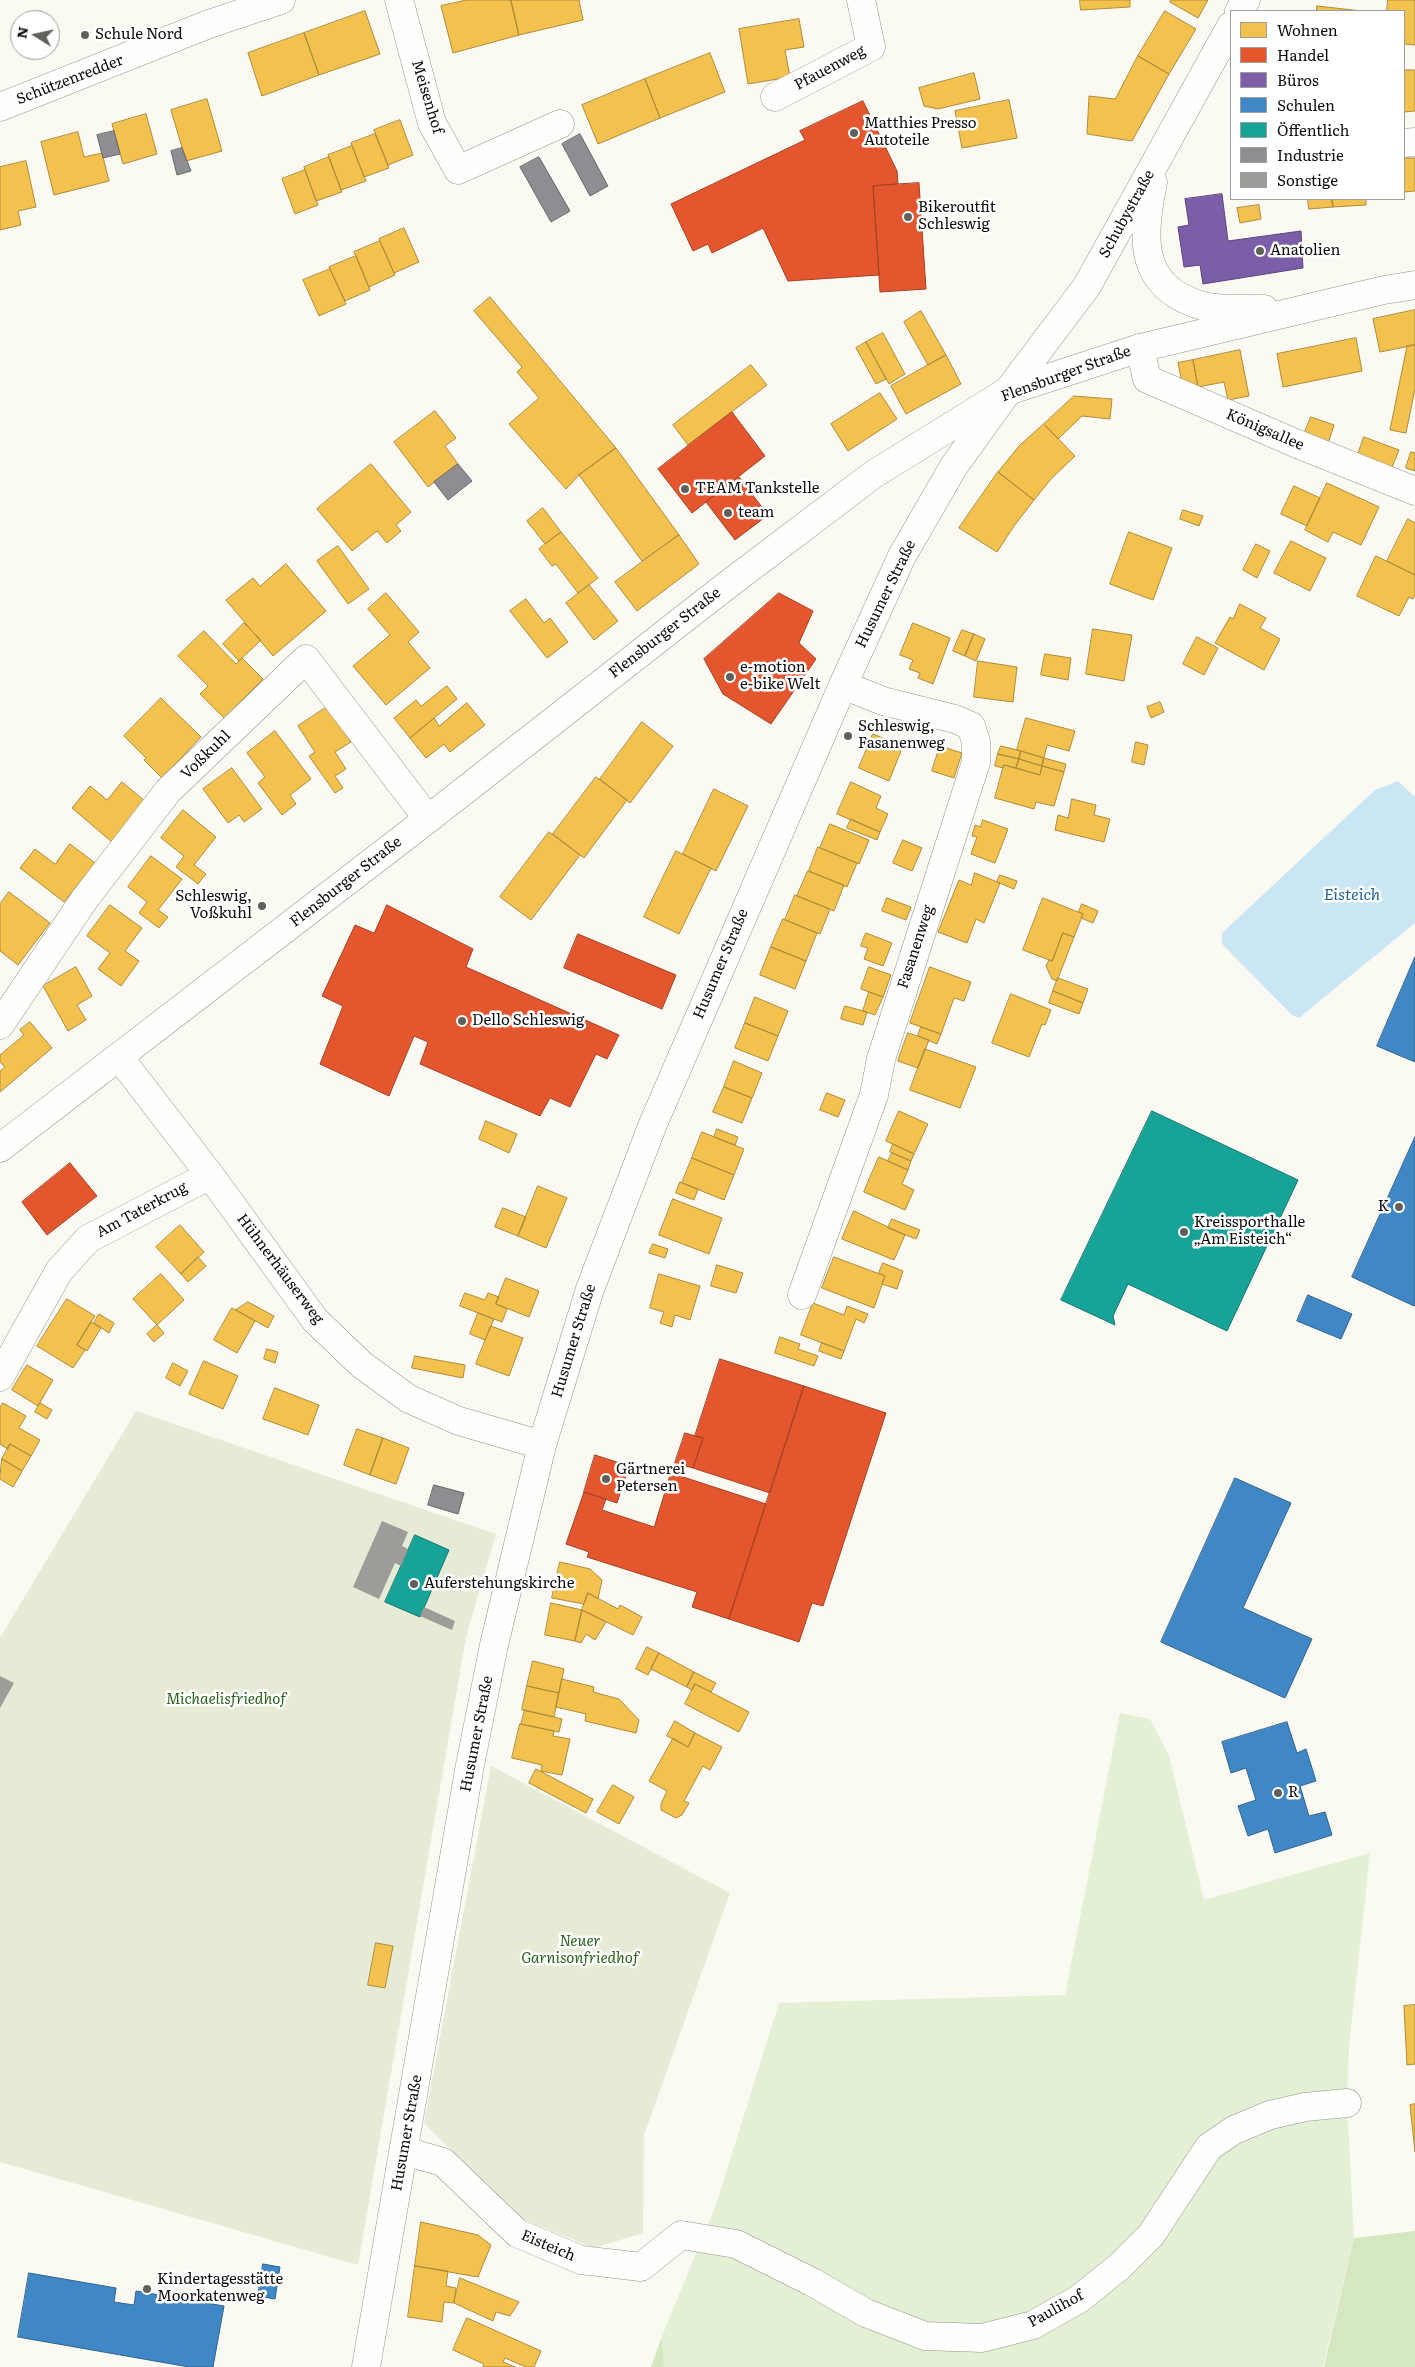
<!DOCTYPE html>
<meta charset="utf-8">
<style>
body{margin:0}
#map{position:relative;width:1415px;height:2367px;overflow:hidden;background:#faf9f2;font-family:Literata,serif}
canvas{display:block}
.legend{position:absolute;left:1230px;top:10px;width:175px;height:190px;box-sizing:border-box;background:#fff;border:1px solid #9e9e9e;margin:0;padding:6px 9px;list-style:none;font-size:15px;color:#0d0d0d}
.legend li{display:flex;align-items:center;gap:10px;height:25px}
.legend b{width:25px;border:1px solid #9e9e9e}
.north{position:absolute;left:10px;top:10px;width:50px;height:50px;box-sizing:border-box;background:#fff;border:1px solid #9e9e9e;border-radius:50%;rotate:280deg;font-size:14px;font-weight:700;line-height:20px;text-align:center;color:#0d0d0d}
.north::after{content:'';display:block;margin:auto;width:18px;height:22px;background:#60605d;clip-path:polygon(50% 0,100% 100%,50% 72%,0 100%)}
</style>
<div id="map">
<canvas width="1415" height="2367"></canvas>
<ul class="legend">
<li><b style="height:14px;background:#f2c14e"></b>Wohnen</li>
<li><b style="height:14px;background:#e4572e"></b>Handel</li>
<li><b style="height:14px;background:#7b5ea7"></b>Büros</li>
<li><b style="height:14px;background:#3f88c5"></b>Schulen</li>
<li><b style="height:14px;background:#17a398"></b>Öffentlich</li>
<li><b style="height:14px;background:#8d8d92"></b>Industrie</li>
<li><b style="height:14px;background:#9e9c98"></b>Sonstige</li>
</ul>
<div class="north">N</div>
</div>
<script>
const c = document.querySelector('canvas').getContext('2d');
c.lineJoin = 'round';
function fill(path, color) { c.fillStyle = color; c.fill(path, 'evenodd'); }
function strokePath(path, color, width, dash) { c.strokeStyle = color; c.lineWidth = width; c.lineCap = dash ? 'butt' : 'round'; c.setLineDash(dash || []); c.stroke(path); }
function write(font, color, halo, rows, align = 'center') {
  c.font = font + ' Literata,serif'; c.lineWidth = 5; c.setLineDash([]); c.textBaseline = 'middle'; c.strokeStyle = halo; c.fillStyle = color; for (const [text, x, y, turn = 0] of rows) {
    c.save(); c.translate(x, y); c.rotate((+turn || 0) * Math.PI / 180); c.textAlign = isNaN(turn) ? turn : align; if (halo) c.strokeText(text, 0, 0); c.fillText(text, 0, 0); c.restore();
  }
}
fill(new Path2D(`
 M1120,1713L1150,1719L1169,1756L1204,1900L1370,1853L1349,2046L1347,2103L1354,2238L1323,2367H664L662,2336L716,2205L779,2003L1065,1995Z`), '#e3f0d3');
fill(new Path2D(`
 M1415,2231V2367H1324L1354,2238Z
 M662,2336L664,2367H651Z`), '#d4e7c1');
fill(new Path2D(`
 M136,1411L496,1534L466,1637L358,2265L0,2162V1638Z
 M491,1766L730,1893L644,2135L643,2233L594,2248L520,2218L424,2123Z`), '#e6ebd6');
fill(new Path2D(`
 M1398,781L1415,797V923L1299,1018L1292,1015L1222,944V933L1375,790Z`), '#cae5f3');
const homes = new Path2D(`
 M467,0H511L519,35L453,53L441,6Z
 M511,0H579L583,20L519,35Z
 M1080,0H1130V7L1081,10Z
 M1171,0H1208L1198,18L1170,2Z
 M1388,0H1415V45L1404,44V11H1387Z
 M1317,6L1362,11H1317Z
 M365,11L380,54L319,75L304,33Z
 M1165,11L1196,29L1169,74L1138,56Z
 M799,19L804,47L785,50L790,77L748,84L739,29Z
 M304,33L319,75L262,96L248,53Z
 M710,53L725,92L660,118L645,79Z
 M1138,56L1169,74L1132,141L1087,134L1089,96L1115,99Z
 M1404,70H1415V111L1404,112Z
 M974,73L980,99L938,109L924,106L919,88Z
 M645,79L660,118L598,144L582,105Z
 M207,99L222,151L186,161L171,110Z
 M1009,100L1017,138L962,148L955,111Z
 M146,114L157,154L123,164L112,124Z
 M400,120L413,155L388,165L374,130Z
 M78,132L84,157L102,153L109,181L54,195L41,142Z
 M375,134L389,168L364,177L351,143Z
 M352,146L366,181L341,190L328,155Z
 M329,157L342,192L316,201L304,167Z
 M1404,158H1415V191L1404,192Z
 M26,161L36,207L18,211L21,225L0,230V167Z
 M305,170L318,205L295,214L282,179Z
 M1308,199H1332L1333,207L1309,209Z
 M1332,199H1366V205L1333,207Z
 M1259,205L1261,219L1240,223L1237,208Z
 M404,228L419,262L394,273L379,239Z
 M380,241L395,275L369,287L354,252Z
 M356,256L370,290L345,301L329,267Z
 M330,269L346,304L319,316L303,280Z
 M490,297L616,448L579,475L566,489L509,424L539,398L517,372L522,367L474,311Z
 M1415,310V345L1380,352L1373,319Z
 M921,311L946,355L928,365L904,322Z
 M883,333L905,374L889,384L866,342Z
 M1356,338L1362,371L1283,387L1277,354Z
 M866,342L886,379L876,384L856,348Z
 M1415,345V389L1406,433L1390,430L1407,346Z
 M1240,350L1249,396L1228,400L1224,382L1198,387L1193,360Z
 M946,355L961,384L906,414L891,386Z
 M1193,360L1198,387L1182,383L1178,363Z
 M751,365L767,385L688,445L673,425Z
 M880,393L897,419L848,451L831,424Z
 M1074,396L1112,399L1110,419L1082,416L1058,439L1044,424Z
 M435,411L456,438L445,446L458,464L428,487L394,442Z
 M1311,417L1334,425L1328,443L1304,434Z
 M1044,424L1075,456L1051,479L1034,500L998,472L1019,446Z
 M1364,437L1399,450L1391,470L1357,457Z
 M616,448L679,535L642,561L579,475Z
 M1411,452L1415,453V471L1406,468Z
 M371,464L411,512L396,525L401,531L387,543L377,531L352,551L317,509Z
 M998,472L1034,500L1014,526L997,552L959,528Z
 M1327,483L1379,507L1361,545L1333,532L1328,542L1305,530Z
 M1294,486L1320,498L1307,526L1281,514Z
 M543,508L561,532L545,544L527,521Z
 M1183,510L1203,516L1199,526L1180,519Z
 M1408,519L1415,523V575L1387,561Z
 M561,532L598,578L578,593L556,564L552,566L539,549Z
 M1129,532L1172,548L1153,600L1110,584Z
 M679,535L699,564L637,611L615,582Z
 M1291,541L1326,558L1310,591L1274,573Z
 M1256,544L1270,551L1257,578L1243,570Z
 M338,546L369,589L348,604L317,561Z
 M1376,556L1415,575V595L1413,599L1409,597L1399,616L1357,596Z
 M286,564L326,611L273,656L226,600L253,578L260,586Z
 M589,585L618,621L594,640L566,603Z
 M386,593L419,632L408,642L430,668L386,705L353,666L390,635L368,609Z
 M526,599L544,623L550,618L568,642L547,658L510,611Z
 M1240,604L1266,618L1260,628L1280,639L1264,670L1215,643L1230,617L1233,619Z
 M244,623L261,640L239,661L223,644Z
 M913,623L950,638L933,684L918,678L920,673L909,669L913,660L900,655Z
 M1093,629L1132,635L1124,681L1086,674Z
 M962,630L974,634L965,656L953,651Z
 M204,631L236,664L242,658L263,679L224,718L200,694L208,686L178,656Z
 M974,634L985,639L976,661L965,656Z
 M1197,637L1218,648L1204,675L1183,664Z
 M1045,654L1071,658L1068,680L1041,675Z
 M978,661L1017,667L1013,702L974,697Z
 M447,686L457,699L410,738L394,718L416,700L421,706Z
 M161,698L201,737L162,778L144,760L146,758L124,736Z
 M1160,702L1164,712L1151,718L1147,707Z
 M467,703L485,725L450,752L444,744L426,758L410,738L434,718L439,726Z
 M327,707L351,742L335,752L346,769L335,776L343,788L335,793L309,756L315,752L298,726Z
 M1026,718L1075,731L1069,751L1047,745L1044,758L1017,750Z
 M642,722L673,746L630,803L600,779Z
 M275,731L311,779L290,795L296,804L282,815L258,783L265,777L247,753Z
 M873,734L890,741L888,745L901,751L889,781L859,768Z
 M1136,742L1148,745L1144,765L1132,762Z
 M940,746L962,753L954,778L932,771Z
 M1001,746L1021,751L1019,759L998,754Z
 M1021,751L1044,758L1042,766L1019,759Z
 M998,754L1019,759L1016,768L1004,765L1003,768L995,766Z
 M1044,758L1066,764L1064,772L1042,766Z
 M1019,759L1042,766L1040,775L1016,768Z
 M1004,765L1040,775L1042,766L1064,772L1054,806L1036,802L1034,809L995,798Z
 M232,768L262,809L244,822L239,815L228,823L203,789Z
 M596,777L627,800L584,858L553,834Z
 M122,782L146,802L113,843L72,808L90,786L107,800Z
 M851,782L881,796L876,808L888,814L880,832L837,814Z
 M714,789L748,806L716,871L683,854Z
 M1072,799L1096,805L1094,815L1110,819L1104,842L1055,830L1058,815L1068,818Z
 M183,810L216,837L194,865L206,874L198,884L176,867L184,856L161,838Z
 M851,819L880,832L877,840L847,828Z
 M983,820L1008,829L995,863L971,854L977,837L972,836L975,825L980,827Z
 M830,824L869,840L859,864L820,848Z
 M549,832L580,855L531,920L500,897Z
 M903,840L922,848L912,871L893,863Z
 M70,844L95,863L64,902L20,868L35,849L55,864Z
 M818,847L857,863L847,887L809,871Z
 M676,851L711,868L679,934L644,917Z
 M151,856L182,879L158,910L168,917L159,928L139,913L147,902L128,887Z
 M808,871L844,885L834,911L797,896Z
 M975,873L1000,883L984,923L976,919L967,943L938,932L959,880L971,885Z
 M1000,875L1017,881L1014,889L997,882Z
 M9,892L50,923L18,965L0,951V904Z
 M795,895L830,909L820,934L785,920Z
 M887,898L911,907L906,920L882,911Z
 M1043,898L1083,914L1074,937L1063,933L1052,961L1023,950Z
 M1082,904L1098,911L1093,923L1081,918L1083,914L1079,912Z
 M110,905L142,928L125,951L139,961L121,986L98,969L110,953L87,936Z
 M783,919L817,933L806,961L771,947Z
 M866,933L892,943L883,966L864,959L868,948L861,946Z
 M1063,933L1074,937L1057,981L1052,979L1046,966L1049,960L1052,961Z
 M771,947L806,961L795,989L760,975Z
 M76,967L92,996L77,1005L86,1020L68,1031L43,986Z
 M869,967L891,975L883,997L861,989Z
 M930,967L971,982L964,1001L954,998L941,1034L910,1023Z
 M1058,978L1088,989L1083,1003L1053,991Z
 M1053,991L1083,1003L1079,1014L1049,1003Z
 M869,992L883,997L875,1015L863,1011Z
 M1011,994L1051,1010L1045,1025L1042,1024L1029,1057L992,1043Z
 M755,997L788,1011L778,1036L745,1023Z
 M845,1006L867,1012L863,1025L841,1019Z
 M30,1022L52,1048L0,1092V1071L5,1067L0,1062V1055L24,1035L20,1030Z
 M745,1023L778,1036L768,1061L735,1048Z
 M921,1027L941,1034L937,1044L918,1036Z
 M908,1033L929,1040L918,1068L898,1061Z
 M925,1049L976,1067L960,1108L910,1090Z
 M734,1061L762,1073L752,1098L724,1087Z
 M724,1087L752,1098L742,1123L713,1112Z
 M827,1093L845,1100L838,1117L820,1110Z
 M899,1111L928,1124L914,1154L886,1141Z
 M486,1121L517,1134L509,1153L479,1139Z
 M717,1129L738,1137L735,1145L714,1137Z
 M702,1132L744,1149L734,1175L692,1158Z
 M893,1144L914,1154L911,1161L890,1152Z
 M892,1153L911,1161L908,1170L888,1161Z
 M879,1157L908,1170L902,1184L914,1190L905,1210L864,1192Z
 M692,1158L734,1175L724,1200L682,1183Z
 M680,1182L698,1189L694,1200L676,1193Z
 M538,1186L567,1198L546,1248L518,1236Z
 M673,1199L722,1218L709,1254L659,1235Z
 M503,1208L526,1217L518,1236L495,1227Z
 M854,1211L905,1235L894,1260L842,1239Z
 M892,1219L920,1230L916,1239L888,1228Z
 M180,1225L204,1252L181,1274L156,1247Z
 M653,1244L668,1249L665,1258L649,1253Z
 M198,1257L206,1266L188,1282L181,1274Z
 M834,1257L885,1276L874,1308L822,1288Z
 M883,1263L903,1271L897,1289L882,1284L885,1276L879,1273Z
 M717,1265L743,1273L736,1293L711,1286Z
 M161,1274L184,1300L157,1325L133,1299Z
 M659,1274L700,1286L690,1320L675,1315L672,1327L660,1323L664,1312L650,1308Z
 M506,1278L539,1291L529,1317L496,1304Z
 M465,1293L485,1300L488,1293L499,1297L496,1304L507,1309L502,1322L460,1306Z
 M67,1299L95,1316L77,1345L85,1350L73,1368L37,1346Z
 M248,1302L274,1316L268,1328L236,1310Z
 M813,1303L844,1315L847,1306L868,1314L864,1323L856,1319L844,1351L801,1335Z
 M232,1308L255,1321L237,1353L214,1340Z
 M478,1313L494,1319L485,1340L470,1334Z
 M99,1314L114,1323L109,1333L94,1323Z
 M91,1322L101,1328L87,1351L77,1345Z
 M157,1325L164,1333L154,1342L147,1334Z
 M491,1326L523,1338L509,1376L476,1364Z
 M780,1337L800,1344L798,1349L818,1356L814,1366L775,1353Z
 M822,1343L844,1351L841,1359L819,1351Z
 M267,1349L278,1352L275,1363L264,1359Z
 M415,1356L465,1365L463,1378L412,1368Z
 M204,1361L238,1376L223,1409L189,1394Z
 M173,1363L188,1371L180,1386L166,1378Z
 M27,1365L53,1380L38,1406L12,1390Z
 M275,1388L319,1405L308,1435L263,1419Z
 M3,1403L26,1416L19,1428L40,1440L31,1456L10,1444L8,1449L0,1444V1408Z
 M40,1403L52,1410L47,1419L35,1412Z
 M357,1429L383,1438L370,1475L344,1465Z
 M383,1438L409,1448L396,1484L370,1475Z
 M10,1444L31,1456L22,1471L2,1459Z
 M2,1459L22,1471L13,1487L0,1479Z
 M560,1562L590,1569L602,1580L598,1599L588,1593L584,1604L552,1598Z
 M588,1593L618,1609L620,1605L642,1617L633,1635L582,1610Z
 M551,1603L582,1610L575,1641L545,1635Z
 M582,1610L606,1622L595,1640L586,1634L581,1643L575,1641Z
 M647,1647L659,1653L648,1675L636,1669Z
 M659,1653L694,1672L687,1687L651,1669Z
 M533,1661L564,1669L559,1693L527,1686Z
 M694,1672L716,1683L711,1692L695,1684L692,1690L687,1687Z
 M562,1679L594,1687L593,1692L619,1699L639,1720L636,1733L585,1721L586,1714L556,1707Z
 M695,1684L749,1712L739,1732L685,1704Z
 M527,1686L559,1693L554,1717L522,1710Z
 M525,1710L562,1719L559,1732L521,1724Z
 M675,1721L695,1733L688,1747L667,1736Z
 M520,1724L554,1731L553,1736L570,1739L562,1775L541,1771L542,1765L512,1758Z
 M695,1733L722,1747L710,1770L703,1766L684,1801L689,1803L682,1815L676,1818L661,1810V1804L667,1791L649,1781L673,1738L688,1747Z
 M536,1769L593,1799L586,1813L529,1783Z
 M613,1785L634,1797L619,1824L597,1812Z
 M376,1943L393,1946L385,1988L368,1985Z
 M1415,2005V2064L1407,2065L1404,2006Z
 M1415,2104V2152L1410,2105Z
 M421,2222L478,2235L491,2245L478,2277L415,2266Z
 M415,2266L448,2271L446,2286L456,2288L454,2303L444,2302L442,2322L408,2317Z
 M460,2278L519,2302L510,2316L496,2312L493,2321L454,2303Z
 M467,2318L541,2351L534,2367H526L505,2358L503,2362L515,2367H483L484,2364L453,2350Z`);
fill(homes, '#f2c14e');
strokePath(homes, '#ad8b3a', 1);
const shops = new Path2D(`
 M863,101L897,171L898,184L873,186L879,275L788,281L763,228L712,253L708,244L693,251L671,204L805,140L800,131Z
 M919,183L926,289L880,292L873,186Z
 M732,412L765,456L692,513L658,469Z
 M739,477L768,515L735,540L706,502Z
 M779,593L813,611L799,643L816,659L771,724L723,694L704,659Z
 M387,905L473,949L466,967L619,1035L607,1059L596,1054L570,1107L550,1098L540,1116L420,1064L428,1042L414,1036L389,1096L320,1064L343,1006L322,996L355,925L374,933Z
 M578,934L676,975L662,1009L564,968Z
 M70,1163L97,1196L47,1235L22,1202Z
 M720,1359L804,1386L770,1493L693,1468L703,1438L695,1436Z
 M804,1386L886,1413L823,1606L812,1603L799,1642L729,1619Z
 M685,1433L703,1438L693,1468L675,1463Z
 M595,1455L629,1466L617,1503L584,1492Z
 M671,1473L766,1504L729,1619L692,1607L697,1592L587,1557L589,1552L566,1544L584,1492L606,1499L602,1510L654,1527Z`);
fill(shops, '#e4572e');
strokePath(shops, '#a44124', 1);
const offices = new Path2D(`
 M1222,194L1228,241L1301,231L1303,268L1203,284L1200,265L1184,267L1178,227L1189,225L1185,199Z`);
fill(offices, '#7b5ea7');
strokePath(offices, '#5a4679', 1);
const schools = new Path2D(`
 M1415,957V1062L1377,1046Z
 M1415,1137V1305L1414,1306L1352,1277Z
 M1308,1295L1352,1314L1341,1339L1297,1321Z
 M1235,1478L1291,1503L1243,1608L1312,1639L1285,1698L1161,1642Z
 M1287,1722L1297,1753L1306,1749L1316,1781L1300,1786L1309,1816L1325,1812L1332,1835L1275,1853L1268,1829L1248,1836L1238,1806L1256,1800L1246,1768L1231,1773L1222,1742Z
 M263,2264L280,2267L275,2299L258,2296Z
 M29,2273L116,2288L114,2302L134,2305L136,2291L224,2306L213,2367H189L18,2337Z`);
fill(schools, '#3f88c5');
strokePath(schools, '#30638e', 1);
const public = new Path2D(`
 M1152,1111L1298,1180L1227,1331L1128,1284L1113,1316L1115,1325L1061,1300Z
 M415,1535L449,1550L420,1617L385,1602Z`);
fill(public, '#17a398');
strokePath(public, '#14766e', 1);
const industry = new Path2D(`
 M114,131L120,154L103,158L97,135Z
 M580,134L608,186L590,196L562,144Z
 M182,148L191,171L177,175L171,151Z
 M539,157L570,211L551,222L520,167Z
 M458,464L472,481L448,500L434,482Z
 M434,1485L464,1493L458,1514L428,1505Z`);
fill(industry, '#8d8d92');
strokePath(industry, '#67676a', 1);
fill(new Path2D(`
 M382,1521L408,1532L402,1546L408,1549L401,1566L395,1563L379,1599L353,1587Z
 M424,1607L455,1621L452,1630L420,1616Z
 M0,1676L14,1683L0,1708Z`), '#9e9c98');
const minor = new Path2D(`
 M399,0L432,123L458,170L560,124
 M775,97L871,47L861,0
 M0,107L209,24L281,0
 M1404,143L1415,142
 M1140,348L1147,379L1295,443L1415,491
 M0,1025L84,900L168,791L306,659L428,819
 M119,1057L210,1175L315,1320L362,1365L409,1399L459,1421L542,1445
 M802,1295L874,1095L881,1059L976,762V742L971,726L955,719L883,701L843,685
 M0,1377L59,1271L88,1239L210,1175
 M404,2151L443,2162L517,2233L581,2260L641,2267L681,2235L736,2244L812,2282L866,2313L925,2336L982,2338L1033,2325L1079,2299L1120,2266L1151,2235L1209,2147L1234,2130L1270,2115L1305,2107L1347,2103
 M366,2367L470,1765L494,1645L542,1445L590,1289L653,1124L843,685L902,556L954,466L1008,391`);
const tertiary = new Path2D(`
 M1239,11L1246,0
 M1153,182C1142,238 1137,287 1203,306C1221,311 1245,308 1264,309
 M1008,391L1087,286L1231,26
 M0,1148L428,819L726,586L874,474L1008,391L1140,348L1384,290L1415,285`);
strokePath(minor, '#949390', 29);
strokePath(tertiary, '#949390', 29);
strokePath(minor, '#fefefd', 28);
strokePath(tertiary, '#fefefd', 28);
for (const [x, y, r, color] of [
 [85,35,5,"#60605d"],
 [854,133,5,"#60605d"],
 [908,217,5,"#60605d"],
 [1260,251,5,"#60605d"],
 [685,489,5,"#60605d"],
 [728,513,5,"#60605d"],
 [730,677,5,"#60605d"],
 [848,736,5,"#60605d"],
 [262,906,5,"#60605d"],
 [462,1021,5,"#60605d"],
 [1399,1207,5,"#60605d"],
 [1184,1232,5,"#60605d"],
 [606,1479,5,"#60605d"],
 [414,1584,5,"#60605d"],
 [1278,1793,5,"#60605d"],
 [147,2289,5,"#60605d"]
]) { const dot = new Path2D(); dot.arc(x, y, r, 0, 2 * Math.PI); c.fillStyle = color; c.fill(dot); strokePath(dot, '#fff', 2); }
write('15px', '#0d0d0d', '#fff', [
 ["Schule Nord",95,35],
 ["Matthies Presso",864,124],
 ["Autoteile",864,141],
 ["Bikeroutfit",918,208],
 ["Schleswig",918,225],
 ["Anatolien",1270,251],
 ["TEAM Tankstelle",695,489],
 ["team",738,513],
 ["e-motion",740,668],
 ["e-bike Welt",740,685],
 ["Schleswig,",858,727],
 ["Fasanenweg",858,744],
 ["Schleswig,",252,897,"right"],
 ["Voßkuhl",252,914,"right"],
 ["Dello Schleswig",472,1021],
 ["K",1389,1207,"right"],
 ["Kreissporthalle",1194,1223],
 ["„Am Eisteich“",1194,1240],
 ["Gärtnerei",616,1470],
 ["Petersen",616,1487],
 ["Auferstehungskirche",424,1584],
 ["R",1288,1793],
 ["Kindertagesstätte",157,2280],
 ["Moorkatenweg",157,2297]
], 'left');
write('15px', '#0d0d0d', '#fff', [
 ["Pfauenweg",830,68,-28],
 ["Schützenredder",70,80,-21],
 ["Meisenhof",427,97,73],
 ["Schubystraße",1127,214,-61],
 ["Flensburger Straße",1066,374,-20],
 ["Königsallee",1265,430,23],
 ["Husumer Straße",886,594,-64],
 ["Flensburger Straße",665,633,-38],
 ["Voßkuhl",206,755,-44],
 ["Flensburger Straße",346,882,-38],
 ["Fasanenweg",916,947,-72],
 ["Husumer Straße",721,964,-67],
 ["Am Taterkrug",142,1210,-28],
 ["Hühnerhäuserweg",280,1269,53],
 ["Husumer Straße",574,1341,-73],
 ["Husumer Straße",477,1734,-79],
 ["Husumer Straße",407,2133,-80],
 ["Eisteich",548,2246,23],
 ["Paulihof",1056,2309,-29]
]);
write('italic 15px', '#2d631f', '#fff', [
 ["Michaelisfriedhof",226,1700],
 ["Neuer",580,1942],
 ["Garnisonfriedhof",580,1959]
]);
write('italic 16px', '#1a629c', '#fff', [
 ["Eisteich",1352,895]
]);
</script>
